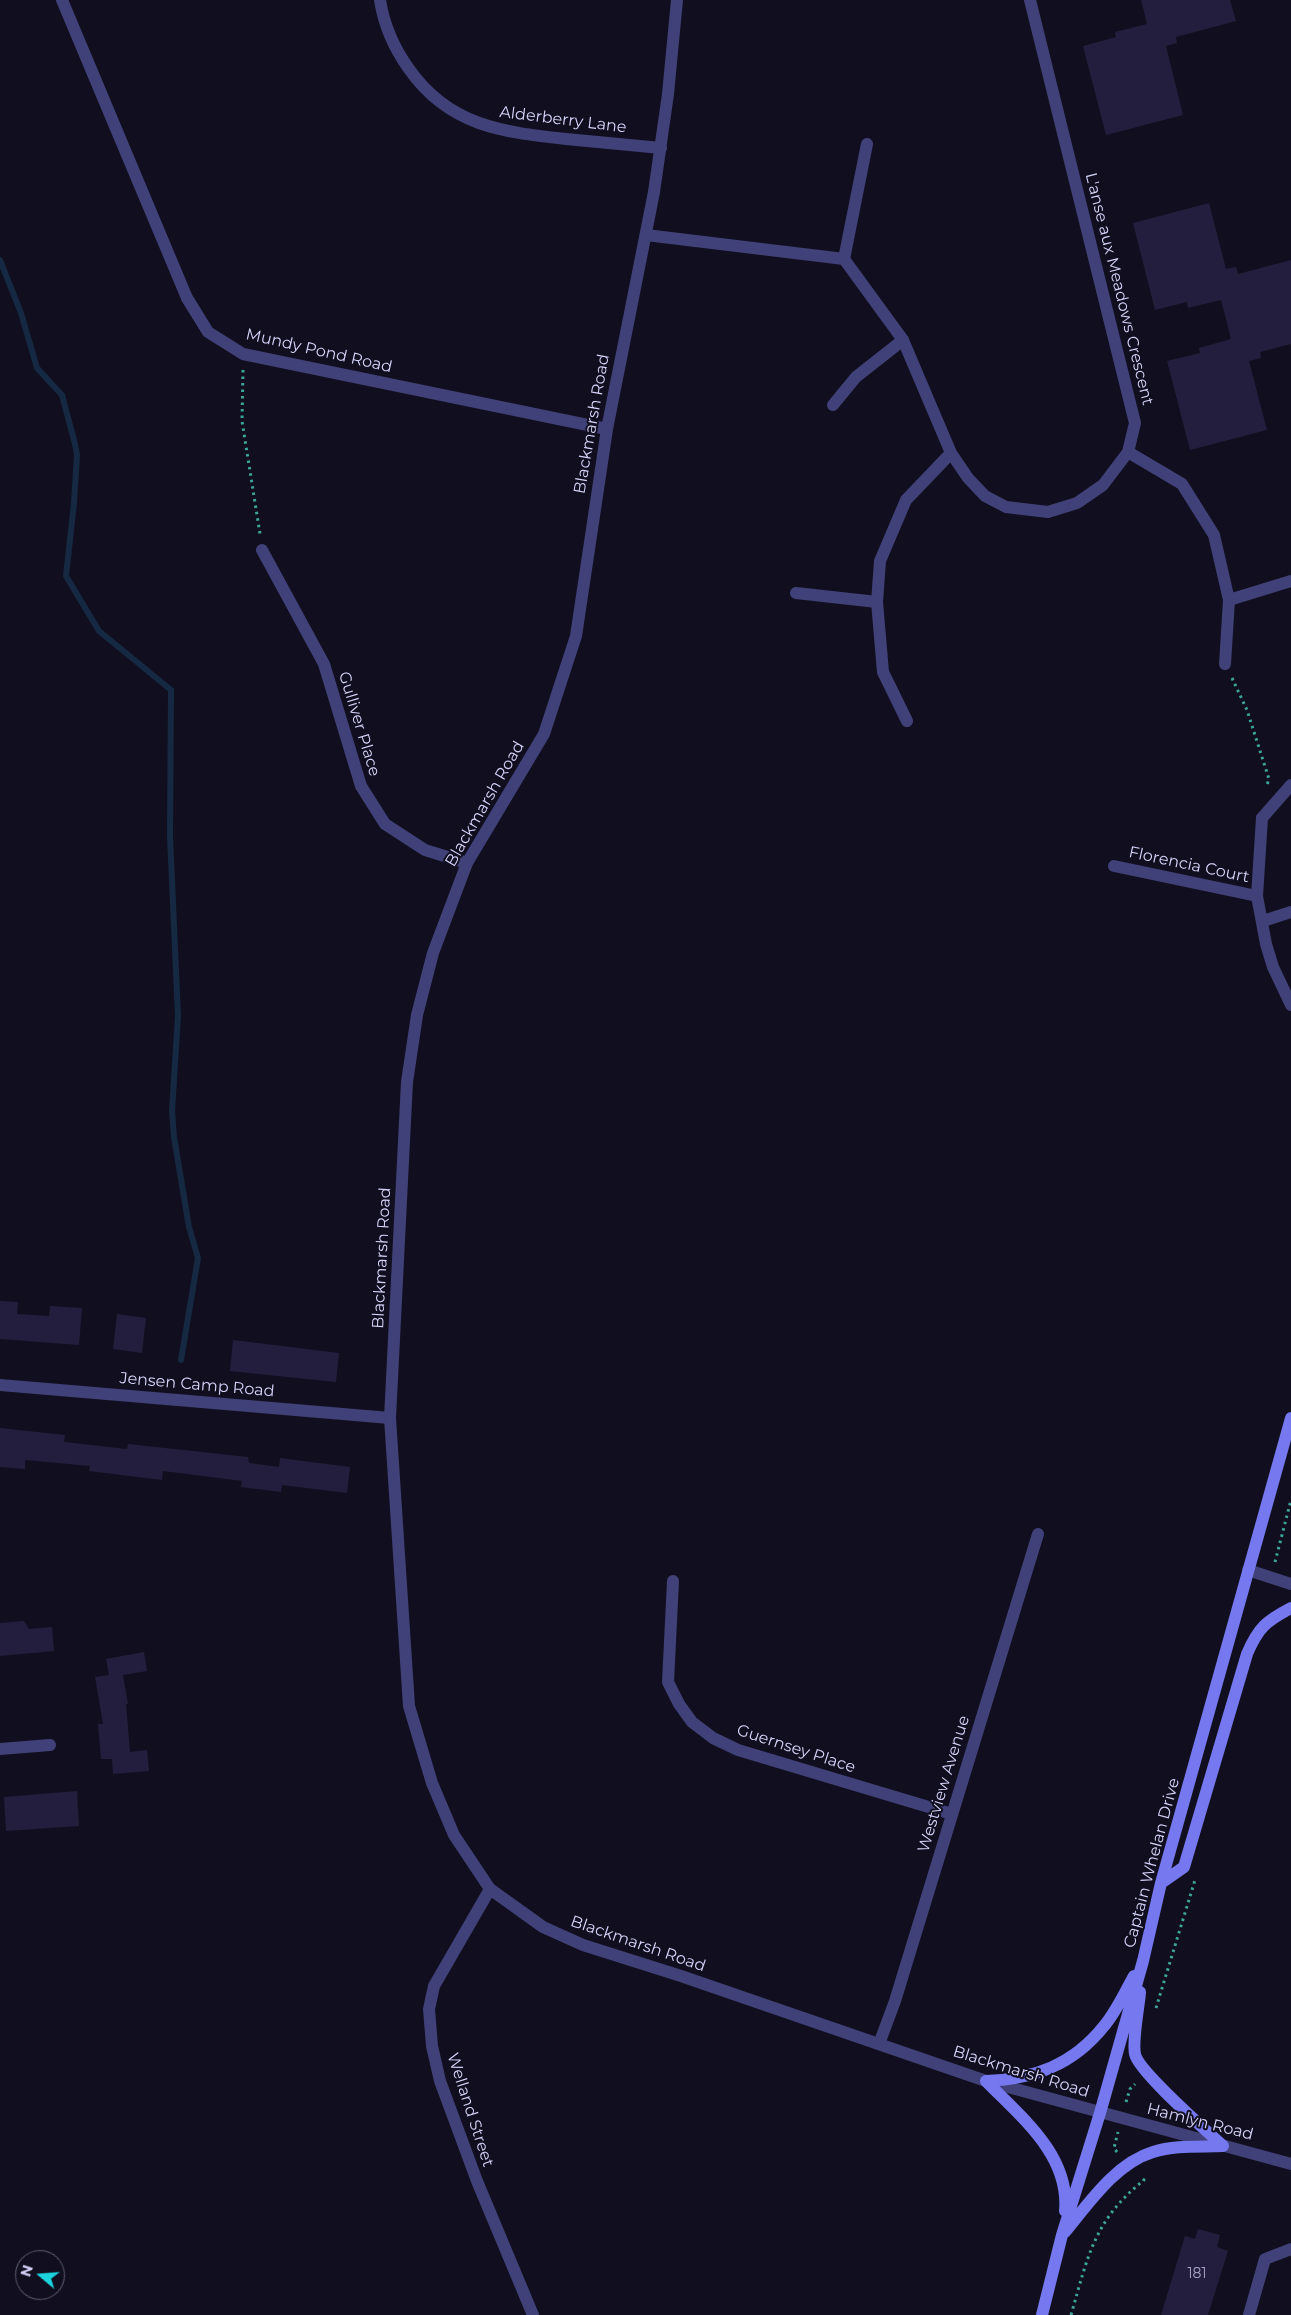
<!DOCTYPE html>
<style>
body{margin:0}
#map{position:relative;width:1291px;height:2315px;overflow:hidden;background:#110f1f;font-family:Montserrat,sans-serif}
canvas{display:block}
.north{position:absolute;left:15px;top:2250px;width:50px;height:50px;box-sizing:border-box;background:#110f1f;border:1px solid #5f5d76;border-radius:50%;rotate:288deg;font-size:14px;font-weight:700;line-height:20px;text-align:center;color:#d5d3f9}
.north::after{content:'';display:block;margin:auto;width:18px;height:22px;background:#1cd3dd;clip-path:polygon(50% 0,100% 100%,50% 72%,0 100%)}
</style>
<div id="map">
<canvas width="1291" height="2315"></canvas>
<div class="north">N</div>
</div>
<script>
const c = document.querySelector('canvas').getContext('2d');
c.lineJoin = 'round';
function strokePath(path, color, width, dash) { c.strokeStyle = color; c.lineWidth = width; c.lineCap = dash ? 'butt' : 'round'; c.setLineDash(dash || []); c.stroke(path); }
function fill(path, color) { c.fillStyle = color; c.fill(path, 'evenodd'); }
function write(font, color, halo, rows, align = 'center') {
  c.font = font + ' Montserrat,sans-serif'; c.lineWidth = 4; c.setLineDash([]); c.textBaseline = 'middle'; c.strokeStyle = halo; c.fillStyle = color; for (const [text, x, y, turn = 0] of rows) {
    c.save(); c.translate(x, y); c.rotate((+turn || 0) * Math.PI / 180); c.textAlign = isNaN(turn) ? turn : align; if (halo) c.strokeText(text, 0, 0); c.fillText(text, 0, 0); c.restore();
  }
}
strokePath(new Path2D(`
 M0,260L21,313L37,368L62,395L75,444L77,455L74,503L66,576L99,631L171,690L170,836L178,1016L172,1111L174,1137L189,1227L198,1258L181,1360`), '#152943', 6);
fill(new Path2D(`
 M1141,0H1230L1236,21L1176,37L1177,43L1166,46L1183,115L1106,135L1083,46L1116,37L1115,32L1147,24Z
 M1209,203L1226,269L1236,267L1238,274L1291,260V344L1260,352L1261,358L1249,361L1267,430L1190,450L1167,361L1200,353L1199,348L1231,339L1221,300L1188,308L1187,302L1155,310L1133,223Z
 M0,1301L18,1302L17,1314L49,1316L50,1306L82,1308L79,1345L0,1339Z
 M117,1314L146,1318L142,1353L113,1349Z
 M233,1340L339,1353L336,1382L230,1371Z
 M0,1428L65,1435L64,1442L127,1449L128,1444L248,1457L249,1463L279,1467L280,1458L350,1467L347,1493L282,1485L281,1492L241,1487L242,1481L163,1471L162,1480L89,1471L90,1466L25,1460V1469L0,1467Z
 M24,1621L29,1629L52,1627L54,1651L0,1656V1623Z
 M144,1652L147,1671L123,1675L128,1704H126L130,1752L147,1750L149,1771L113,1774L112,1759H101L98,1724H103L95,1677L109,1675L106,1659Z
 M77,1791L79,1826L6,1831L4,1797Z
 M1198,2229L1220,2235L1217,2247L1228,2251L1208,2315H1161L1185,2236L1195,2239Z`), '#231e3d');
strokePath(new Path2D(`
 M243,370L242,421L260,534
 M1232,678L1247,710L1269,779L1267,785
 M1275,1562L1291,1500
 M1156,2008L1195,1880
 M1126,2102L1130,2089L1135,2084
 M1117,2152L1114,2148L1118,2132
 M1071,2315C1088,2256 1094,2220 1144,2180L1140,2176`), '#3ca499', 3, [2.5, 4]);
strokePath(new Path2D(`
 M844,259L867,144
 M833,405L856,377L903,340
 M796,593L877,602
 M1229,600L1291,581
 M1262,818L1291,785
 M1114,866L1257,896
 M1263,921L1291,912
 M1248,1570L1291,1584
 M1249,2315L1265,2259L1291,2249`), '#404178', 12);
strokePath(new Path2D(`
 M380,0C384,26 394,48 409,69C449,126 502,132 566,139C597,142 629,145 661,148
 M646,235L844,259L903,340L951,453L968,478L985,496L1006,507L1048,512L1077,503L1103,485L1128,452L1135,423L1030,0
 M1128,452L1182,484L1214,535L1229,600L1225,664
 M262,550L324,664L361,786L385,824L425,850L467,863
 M907,721L883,672L877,602L880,561L906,500L951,453
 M1262,818L1257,896L1266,944L1273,967L1291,1005
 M0,1385L390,1418
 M673,1581L668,1682L679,1704L692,1722L713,1738L738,1750L952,1814
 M0,1749L50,1745
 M490,1889L434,1986L429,2009L432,2046L440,2081L477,2181L533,2315
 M879,2044L895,2001L1038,1534`), '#404178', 12);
strokePath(new Path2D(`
 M62,0L187,298L208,332L243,354L607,429
 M677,0L668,94L654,192L607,429L576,636L544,734L467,863L433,953L417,1015L407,1082L390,1418L409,1706L432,1783L454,1835L490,1889L543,1927L583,1945L681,1976L986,2081L1291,2164`), '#404178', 12);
strokePath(new Path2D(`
 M1161,1883L1184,1867L1247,1654C1258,1628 1266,1621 1291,1608
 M1140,1992C1139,2007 1132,2040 1135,2054C1138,2071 1207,2131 1223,2146
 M986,2081C1034,2079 1073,2065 1104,2026C1116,2012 1125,1992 1134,1976
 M986,2081C1021,2117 1070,2155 1065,2211
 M1065,2232C1089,2203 1116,2163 1153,2152C1175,2145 1200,2147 1223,2146
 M1042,2315L1062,2235L1100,2113L1143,1961L1161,1883L1291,1418`), '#7578ee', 12);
write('14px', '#a8a6ca', null, [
 ["181",1197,2274]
]);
write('16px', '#d5d3f9', '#110f1f', [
 ["Alderberry Lane",563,120,7],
 ["L'anse aux Meadows Crescent",1119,289,76],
 ["Mundy Pond Road",319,351,13],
 ["Blackmarsh Road",592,424,-80],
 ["Gulliver Place",359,724,73],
 ["Blackmarsh Road",485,804,-60],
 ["Florencia Court",1189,865,12],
 ["Blackmarsh Road",382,1258,-87],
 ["Jensen Camp Road",197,1385,5],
 ["Guernsey Place",796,1749,18],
 ["Westview Avenue",944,1784,-73],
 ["Captain Whelan Drive",1152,1863,-75],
 ["Blackmarsh Road",638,1944,19],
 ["Blackmarsh Road",1021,2072,17],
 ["Welland Street",470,2110,72],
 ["Hamlyn Road",1200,2122,14]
]);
</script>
